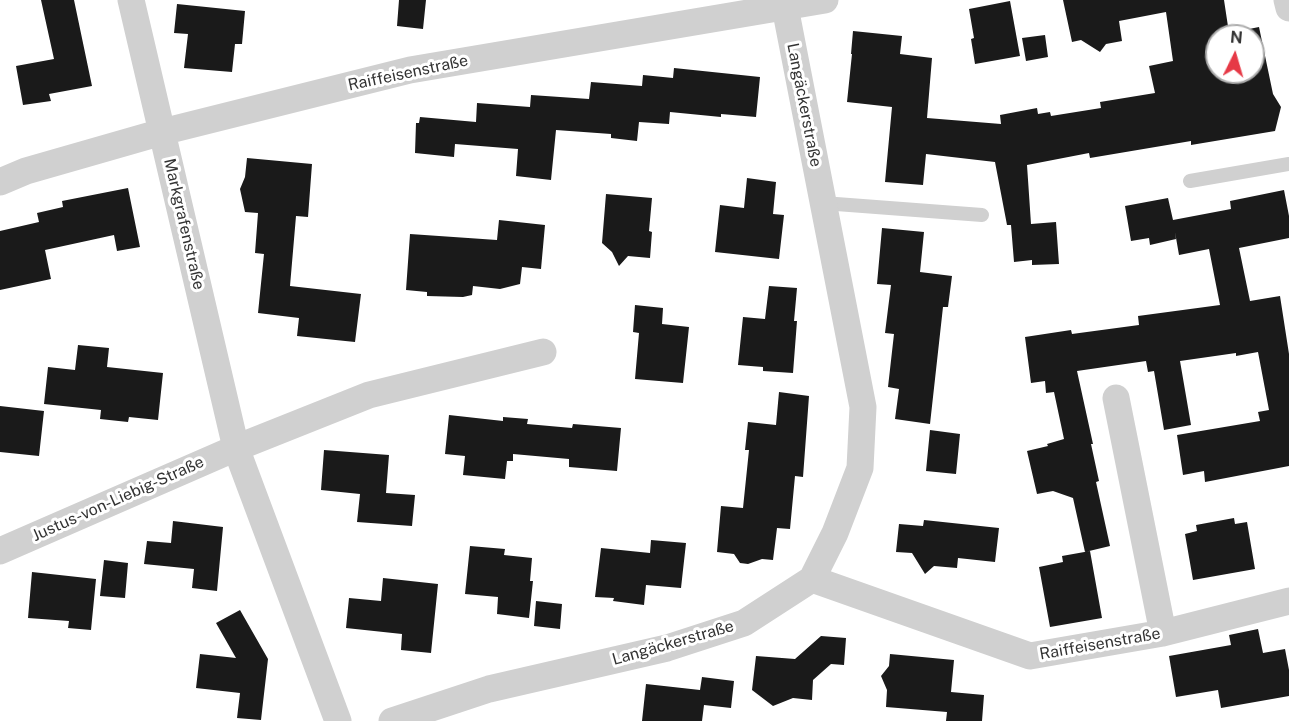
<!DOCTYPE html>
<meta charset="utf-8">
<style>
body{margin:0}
#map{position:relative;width:1289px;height:721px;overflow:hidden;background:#fff;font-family:"Public Sans",sans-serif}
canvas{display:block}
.north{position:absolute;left:1205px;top:24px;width:60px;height:60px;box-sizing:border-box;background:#fff;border:2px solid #adadad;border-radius:50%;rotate:5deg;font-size:16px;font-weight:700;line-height:24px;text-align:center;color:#333}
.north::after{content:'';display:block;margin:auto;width:21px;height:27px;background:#e63946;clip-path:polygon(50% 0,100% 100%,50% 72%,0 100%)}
</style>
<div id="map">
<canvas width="1289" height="721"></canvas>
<div class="north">N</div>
</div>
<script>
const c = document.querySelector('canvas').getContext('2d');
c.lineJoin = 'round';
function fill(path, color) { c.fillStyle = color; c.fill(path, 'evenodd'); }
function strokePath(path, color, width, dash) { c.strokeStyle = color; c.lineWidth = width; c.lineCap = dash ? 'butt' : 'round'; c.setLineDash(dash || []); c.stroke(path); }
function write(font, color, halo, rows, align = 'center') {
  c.font = font + ' "Public Sans",sans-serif'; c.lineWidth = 6; c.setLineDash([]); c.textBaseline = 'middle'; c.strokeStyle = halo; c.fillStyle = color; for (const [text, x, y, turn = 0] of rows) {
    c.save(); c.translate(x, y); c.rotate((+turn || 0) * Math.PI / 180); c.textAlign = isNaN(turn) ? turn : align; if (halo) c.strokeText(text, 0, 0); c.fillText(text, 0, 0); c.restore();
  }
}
fill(new Path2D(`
 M41,0H74L92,86L49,94L51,101L23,105L16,66L54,59Z
 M399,0H426L423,29L397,26Z
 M1063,0H1224L1229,33L1259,27L1273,94L1281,107L1275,131L1191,145V141L1090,158L1089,153L1027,165L1031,224L1056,222L1059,264L1032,265V260L1014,262L1011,225H1014H1007L995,162L926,154L923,185L885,182L892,107L847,102L852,54H851L853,31L902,36L900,54L932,58L927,118L1001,124L1000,115L1037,108L1038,114L1050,112L1051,116L1101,108L1100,102L1155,93L1149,66L1173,61L1166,12L1119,21L1122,41L1106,44L1100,52L1081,40L1072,42ZM1217,36H1253V72H1217Z
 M1010,1L1020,56L975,64L971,39L974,38L969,9Z
 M177,4L245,11L242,44H235L232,72L184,68L188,34L174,33Z
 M1045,35L1048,57L1026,61L1022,38Z
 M674,68L760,77L756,117L721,114V117L670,112L669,124L639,122L637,141L611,138V134L556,130L551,180L516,176L518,149L455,144L454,157L415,153L416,123H419L420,117L476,122L477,103L530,107L531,95L589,99L591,82L642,86L643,75L673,78Z
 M247,158L312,164L308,217L296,216L290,286L361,294L355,342L297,336L299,318L258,313L264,254L255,253L258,213L245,212L240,189L245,177Z
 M747,178L776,182L773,214L784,215L779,259L715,252L720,205L744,208Z
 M128,188L140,247L117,251L114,235L45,250L51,279L0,290V231L39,222L37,213L63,207L62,201Z
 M1284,190L1289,216V238L1239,248L1250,301L1280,296L1289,354V466L1205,482L1204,471L1183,475L1177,435L1260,421L1258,412L1269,410L1258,352L1236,356V353L1180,361L1191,425L1164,430L1154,371L1148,372L1146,361L1077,371L1093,444H1091L1099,481L1096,482L1110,546L1085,552L1073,498L1053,491L1037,494L1027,451L1048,446L1047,444L1064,439L1054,392L1046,393L1045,381L1031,383L1025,337L1071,330L1072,334L1139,325L1138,316L1220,305L1209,249L1179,255L1175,232L1176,239L1150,245L1149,238L1131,241L1125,206L1168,198L1173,220L1231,209L1230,201Z
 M606,194L652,198L649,231L652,232L650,258L628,256L619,266L612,252L602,243Z
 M499,220L545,225L541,269L522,267L520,284L500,289L473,286L472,295L463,297L427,296V292L406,290L410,234L497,240Z
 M882,228L924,232L920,272L952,276L948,307H943L930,424L895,419L899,389L888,387L894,334L885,333L891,285L877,284Z
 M769,286L797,288L794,321H797L793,373L763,371V367L738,365L743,317L765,319Z
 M635,305L663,308L662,324L689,327L683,383L635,379L639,333L633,332Z
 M78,345L109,348L107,367L163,373L158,420L129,417L128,422L100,419L101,410L44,404L48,367L75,370Z
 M779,392L809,396L803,477L795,476L790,529L777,528L773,560L762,559L748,564L740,563L734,554L717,552L721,506L743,508L749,450H745L748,422L776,425Z
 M0,406L44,411L39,456L0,452Z
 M449,415L503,421V417L528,419L527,424L572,428L573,424L621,428L617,471L569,467V459L513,454V461H507L505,479L463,475L465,456L445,454Z
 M930,430L960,434L956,474L926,471Z
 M324,450L389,455L386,493L415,495L412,526L357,522L360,494L321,490Z
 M1234,518L1235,524L1247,522L1255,569L1193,580L1185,534L1197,531L1196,525Z
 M924,520L999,528L995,562L958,558L957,568L934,566L925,574L912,553L896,552L899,524L923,526Z
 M173,521L223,527L217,591L192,588L194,569L144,564L147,541L171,543Z
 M651,540L686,543L681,588L646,585L644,605L613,601L614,598L595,597L601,548L650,553Z
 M470,546L505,549L504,555L532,558L530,581H533L529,618L497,614L498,597L465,594Z
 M1090,551L1102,618L1050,627L1039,567L1063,562L1062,556Z
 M104,560L128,563L125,598L100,596Z
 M32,572L96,579L91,630L68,628L69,621L28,618Z
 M383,578L438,584L431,653L401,650L402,634L346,628L349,598L381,601Z
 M536,601L562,604L560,629L534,626Z
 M240,610L268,659L261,720L237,718L240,693L196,688L200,654L236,658L216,623Z
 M1258,629L1263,653L1285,649L1289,670V696L1221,708L1218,690L1176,697L1169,656L1231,645L1229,635Z
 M821,636L846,638L844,665L831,664L813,680L812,700L793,698L773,706L752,690L756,656L795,659Z
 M890,654L954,660L951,692L984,695L982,721H946L947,712L886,707L887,690L881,676L889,666Z
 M702,677L734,681L731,708L704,705L702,721H642L646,684L700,690Z`), '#1a1a1a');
strokePath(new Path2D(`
 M1190,181L1289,164
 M823,203L982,215`), '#d0d0d0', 14);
strokePath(new Path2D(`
 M131,0L236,448L338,721
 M1287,0L1289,8
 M0,182L26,171L162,132L410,70L825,0
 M1116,398L1163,633
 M0,551L236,448L369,395L543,352
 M812,579L1030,656L1163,633L1289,601
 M392,721L489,689L667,648L744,623L812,579L835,533L860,468L863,407L785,7`), '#d0d0d0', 27);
write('16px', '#333', '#fff', [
 ["Raiffeisenstraße",408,73,-12],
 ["Langäckerstraße",804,105,79],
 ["Markgrafenstraße",184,224,77],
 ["Justus-von-Liebig-Straße",118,499,-24],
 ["Langäckerstraße",673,643,-16],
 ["Raiffeisenstraße",1100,644,-10]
]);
</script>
